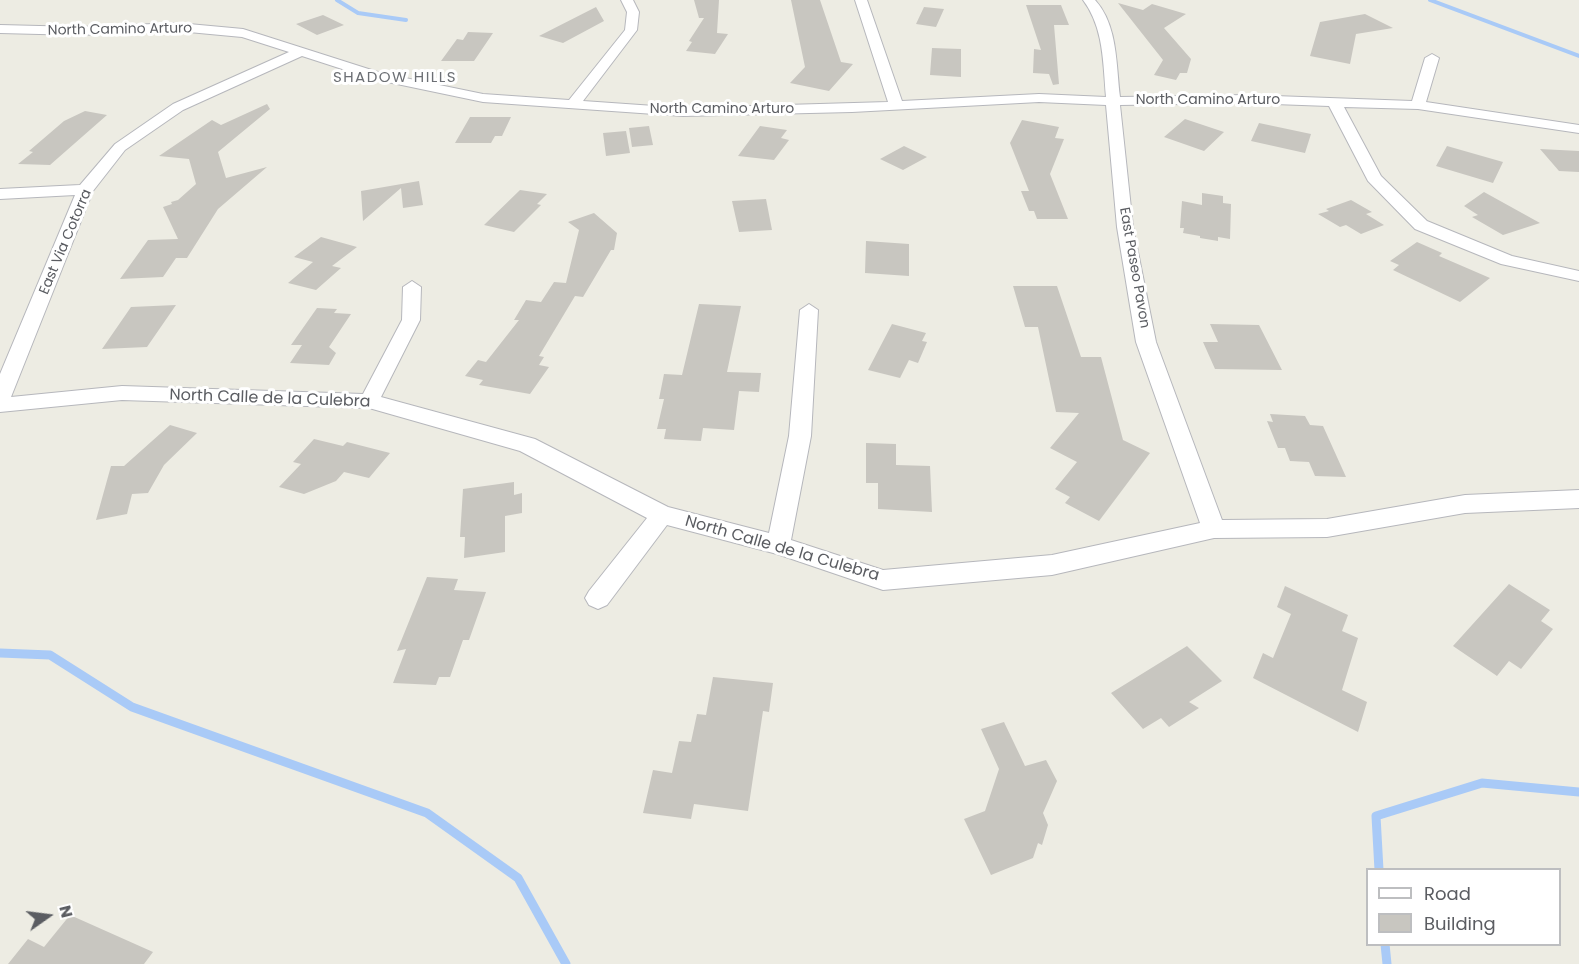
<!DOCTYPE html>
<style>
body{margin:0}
#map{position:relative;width:1579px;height:964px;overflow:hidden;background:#edece3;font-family:Poppins,sans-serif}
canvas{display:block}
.legend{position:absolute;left:1366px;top:868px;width:195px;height:78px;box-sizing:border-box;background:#fff;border:2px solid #bdbec0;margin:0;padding:8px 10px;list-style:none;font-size:18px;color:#5b5d62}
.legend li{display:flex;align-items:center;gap:12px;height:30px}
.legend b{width:30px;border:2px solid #bdbec0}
.north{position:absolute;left:18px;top:886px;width:60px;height:60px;-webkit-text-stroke:4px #fff;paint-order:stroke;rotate:76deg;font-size:16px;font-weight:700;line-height:24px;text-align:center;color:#5b5d62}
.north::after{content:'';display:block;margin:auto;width:21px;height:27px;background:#5b5d62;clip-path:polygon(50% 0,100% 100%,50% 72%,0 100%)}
</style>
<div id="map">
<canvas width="1579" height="964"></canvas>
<ul class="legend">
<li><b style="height:8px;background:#fff"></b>Road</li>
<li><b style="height:16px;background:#c8c6c0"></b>Building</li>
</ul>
<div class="north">N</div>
</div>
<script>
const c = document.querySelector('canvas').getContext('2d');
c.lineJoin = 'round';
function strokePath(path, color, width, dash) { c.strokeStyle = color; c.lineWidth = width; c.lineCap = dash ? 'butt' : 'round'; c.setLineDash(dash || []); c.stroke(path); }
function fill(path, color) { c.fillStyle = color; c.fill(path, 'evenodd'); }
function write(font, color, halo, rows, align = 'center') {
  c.font = font + ' Poppins,sans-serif'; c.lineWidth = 6; c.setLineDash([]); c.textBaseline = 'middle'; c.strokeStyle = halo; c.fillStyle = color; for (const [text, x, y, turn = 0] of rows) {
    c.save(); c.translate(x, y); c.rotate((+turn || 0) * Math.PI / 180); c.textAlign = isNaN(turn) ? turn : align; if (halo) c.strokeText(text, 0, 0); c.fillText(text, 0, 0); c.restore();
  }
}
strokePath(new Path2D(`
 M337,0L358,13L406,20
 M1430,0L1579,56`), '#a9caf7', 4);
strokePath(new Path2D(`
 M0,653L50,655L132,707L427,813L518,878L566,964
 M1379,870L1376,816L1482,783L1579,792
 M1385,944L1387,964`), '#a9caf7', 9);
fill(new Path2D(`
 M694,0H719L717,33L728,34L715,54L686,51L692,42L689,41L704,18H699Z
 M791,0H820L841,62L853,64L829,91L790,83L805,67Z
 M1118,3L1143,10L1152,4L1186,14L1164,28L1191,59L1187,73H1180L1176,80L1154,75L1163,60Z
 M1026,5H1061L1069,25H1054L1059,84L1053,85L1049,74L1033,73L1034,49L1041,50Z
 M596,7L604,21L563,43L539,36Z
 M924,7L944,9L936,27L916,24Z
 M1365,14L1393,28L1356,34L1350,64L1310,56L1320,22Z
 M323,15L344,25L317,35L296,24Z
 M468,32L493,33L474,61H441L457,39L463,40Z
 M932,48L961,49V77L930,75Z
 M267,104L270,109L218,152L226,178L267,167L218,209L187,258H176L163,277L120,279L148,240L178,239L163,207L172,204L171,202L178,200L196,184L189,159L159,156L212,120L221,125Z
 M85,111L107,115L50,165L18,164L33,152L29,151L64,121Z
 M470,117H511L502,136H495L491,143H455Z
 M1185,119L1224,132L1204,151L1164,137Z
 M1022,120L1059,127L1055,138L1064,139L1050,174L1068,219H1037L1034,211H1029L1021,191H1029L1010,143Z
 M1259,123L1311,134L1305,153L1251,141Z
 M649,126L653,145L632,147L629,128Z
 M760,126L787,130L781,138L789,140L774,160L738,156Z
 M626,131L630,153L606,156L603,133Z
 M904,146L927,157L903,170L880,159Z
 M1447,146L1503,162L1493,183L1436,166Z
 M1540,149L1579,151V172L1559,171Z
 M419,181L423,205L403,208L401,188L363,221L361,191Z
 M520,190L547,194L537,204L541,205L514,232L484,225Z
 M1484,192L1540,223L1503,235L1472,217L1478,215L1464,206Z
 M1202,193L1223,196V203L1231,204L1230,239L1218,237V241L1200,238V236L1183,233L1184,228H1180L1182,201L1202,205Z
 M766,199L772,230L739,232L732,201Z
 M1351,200L1372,212L1366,214L1384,225L1361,234L1346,225L1340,227L1318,214L1329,211L1326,209Z
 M594,213L617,233L614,250H611L583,297L575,296L539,356L544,357L539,365L549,367L530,394L479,385L483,380L465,376L478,360L486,362L519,320H514L526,300L541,302L554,282L566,283L579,230L568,222Z
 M321,237L357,247L332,266L341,268L316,290L288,283L313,262L294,257Z
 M866,241L909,244V276L865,273Z
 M1417,242L1442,253L1439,256L1490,278L1460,302L1393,270L1399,265L1390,261Z
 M1013,286H1057L1081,357H1101L1123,440L1150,453L1099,521L1065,503L1070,497L1055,489L1077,462L1050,448L1079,413L1056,412L1038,327H1025Z
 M699,304L741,306L727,372L761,373L759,392L739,391L734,430L703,428L701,441L664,439L666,429H657L664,399H659L664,374L682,375Z
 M176,305L147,347L102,349L131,307Z
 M317,308L337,309L334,313L351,314L329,347L336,353L329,365L290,363L302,345H291Z
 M892,324L926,333L922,341L927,342L918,363L909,360L900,378L868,370Z
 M1210,324L1259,325L1282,370L1215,369L1203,342H1218Z
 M1270,414L1305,416L1310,425L1323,426L1346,477L1315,476L1309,462L1290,461L1285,448H1278L1267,421L1273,422Z
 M170,425L197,433L164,465L148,493L132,494L127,514L96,520L111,466H124Z
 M314,439L343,446L347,442L390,453L369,478L344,472L336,481L304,494L279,487L301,464L293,462Z
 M866,443L896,444V465L930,466L932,512L878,509V483H866Z
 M514,482V495L522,493V513L505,516V552L464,558L465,537H460L463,489Z
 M427,577L458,579L454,590L486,592L469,640H463L450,677H439L436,685L393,683L406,649L397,651Z
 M1509,584L1550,610L1541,621L1553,629L1521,669L1509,661L1497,676L1453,646Z
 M1285,586L1348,615L1342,631L1358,638L1342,690L1367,702L1358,732L1253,678L1263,653L1273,658L1291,614L1277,607Z
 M1187,646L1222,681L1189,702L1199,708L1169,727L1161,718L1143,729L1111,693Z
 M713,677L773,683L769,712L763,711L748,811L694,804L691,819L643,813L653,770L672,773L679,741L691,742L697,714L706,715Z
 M1004,722L1025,766L1046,760L1057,781L1043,813L1048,825L1042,845L1038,843L1033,858L991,875L964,819L985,811L999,769L981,729Z
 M70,915L153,952L144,964H8L28,939L44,947Z`), '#c8c6c0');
const street = new Path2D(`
 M621,0H633L639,12L637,30L583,101L683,108L888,102L855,0H867L902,101L1039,94L1106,97C1103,63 1104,28 1083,0H1095C1118,25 1116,65 1120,97L1247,95L1412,101L1425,58L1432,54L1439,58L1426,102L1579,125V133L1418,109L1344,107L1381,176L1427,221L1512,256L1579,271V281L1501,264L1415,229L1368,181L1329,106L1247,103L1120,105L1133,227L1156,342L1222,520L1327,519L1465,495L1579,490V508L1465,513L1327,537L1214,538L1052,575L883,590L777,554L667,525L607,605L598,609L589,605L585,598L589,591L647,518L520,451L369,408L122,400L0,412V374L75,195L0,199V189L80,185L115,144L173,104L289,52L242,37L178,31L79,35L0,33V25L79,27L178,23L243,29L381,73L483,94L569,100L625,30L627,12ZM302,56L373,79L483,102L683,116L852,112L1039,102L1106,105L1117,227L1136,342L1200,523L1052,555L883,570L791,540L811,436L818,310L809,304L800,310L789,436L769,533L668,507L535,439L381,397L420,320L421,287L412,281L403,287L402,320L363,394L122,386L11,397L93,191L125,150L183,110Z`);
strokePath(street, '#b6b7bc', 2);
fill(street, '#fff');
write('14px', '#5b5d62', '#fff', [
 ["North Camino Arturo",120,30,-1],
 ["North Camino Arturo",1208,100],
 ["North Camino Arturo",722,109],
 ["East Via Cotorra",66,242,-67],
 ["East Paseo Pavon",1134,268,80]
]);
c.letterSpacing = '1.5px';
write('15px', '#6c6f74', '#fff', [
 ["SHADOW HILLS",395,78]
]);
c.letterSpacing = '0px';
write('16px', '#5b5d62', '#fff', [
 ["North Calle de la Culebra",270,399,2],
 ["North Calle de la Culebra",782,549,16]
]);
</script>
